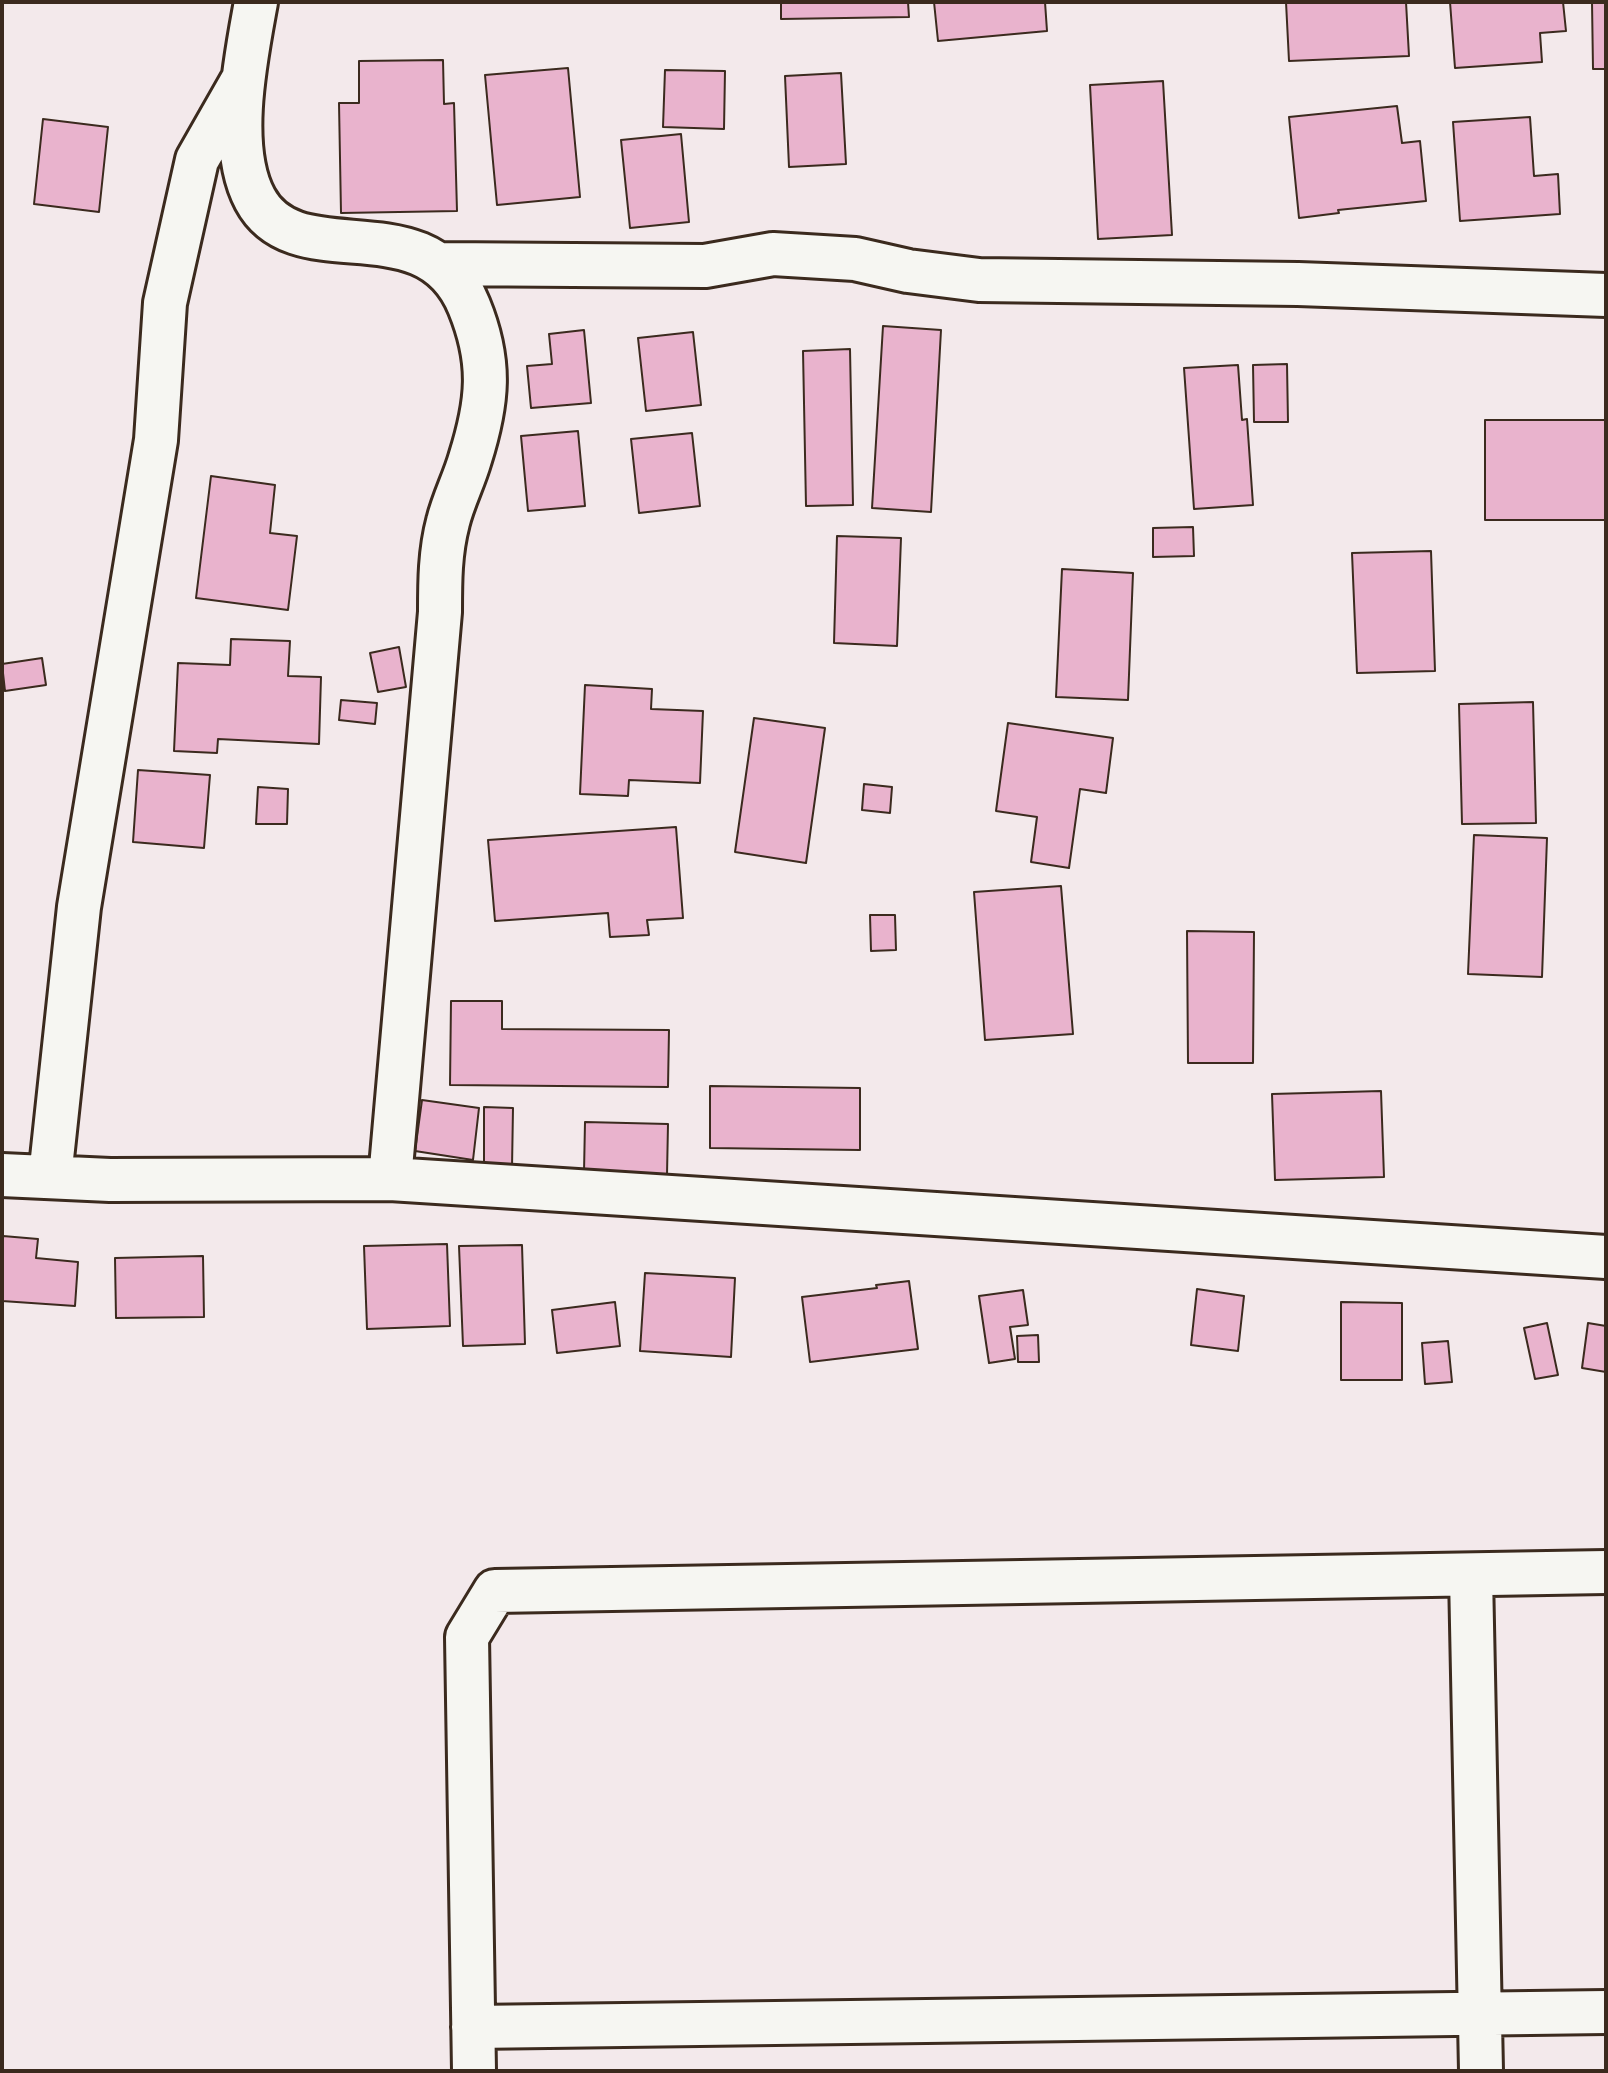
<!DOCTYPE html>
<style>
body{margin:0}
#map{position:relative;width:1608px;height:2073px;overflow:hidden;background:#f3e9eb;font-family:Sriracha,sans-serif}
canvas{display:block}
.frame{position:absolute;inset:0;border:4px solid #3b2a1e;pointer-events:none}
</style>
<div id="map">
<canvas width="1608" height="2073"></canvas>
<div class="frame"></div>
</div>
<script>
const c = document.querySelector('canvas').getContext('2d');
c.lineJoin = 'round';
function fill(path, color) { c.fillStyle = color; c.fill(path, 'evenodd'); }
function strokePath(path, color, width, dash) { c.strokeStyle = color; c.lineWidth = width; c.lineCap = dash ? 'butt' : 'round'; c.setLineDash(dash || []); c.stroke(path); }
const building = new Path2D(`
 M781,2H908L909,17L781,19Z
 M934,2H1045L1047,31L938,41Z
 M1286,2H1406L1409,56L1289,61Z
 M1450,2H1563L1566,31L1540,33L1542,62L1455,68Z
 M1592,2H1606V69H1593Z
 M443,60L444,104L454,103L457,211L341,213L339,103H359V61Z
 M568,68L580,197L497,205L485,75Z
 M665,70L725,71L724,129L663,127Z
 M841,73L846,164L789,167L785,76Z
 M1163,81L1172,235L1098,239L1090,85Z
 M1397,106L1402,143L1420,141L1426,201L1338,210L1339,213L1299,218L1289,117Z
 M1530,117L1534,176L1558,174L1560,214L1460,221L1453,122Z
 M43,119L108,127L99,212L34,204Z
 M681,134L689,222L630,228L621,140Z
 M883,326L941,330L931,512L872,508Z
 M584,330L591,403L531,408L527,366L552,364L549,334Z
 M693,332L701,405L646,411L638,338Z
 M850,349L853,505L806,506L803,351Z
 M1287,364L1288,422H1254L1253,365Z
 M1238,365L1242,420L1247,419L1253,505L1194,509L1184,368Z
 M1485,420H1606V520H1485Z
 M578,431L585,506L528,511L521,436Z
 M692,433L700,506L639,513L631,439Z
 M211,476L275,485L270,533L297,536L288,610L196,598Z
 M1193,527L1194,556L1153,557V528Z
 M837,536L901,538L897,646L834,643Z
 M1431,551L1435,671L1357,673L1352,553Z
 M1062,569L1133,573L1128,700L1056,697Z
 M231,639L290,641L288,676L321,677L319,744L218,739L217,753L174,751L178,663L230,665Z
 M399,647L406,687L378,692L370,653Z
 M42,658L46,685L5,691L2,664Z
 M585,685L652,689L651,709L703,711L700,783L629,780L628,796L580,794Z
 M341,700L377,703L375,724L339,720Z
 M1533,702L1536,823L1462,824L1459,704Z
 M754,718L825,728L806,863L735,852Z
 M1008,723L1113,738L1106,793L1080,789L1069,868L1031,862L1037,817L996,811Z
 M138,770L210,775L204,848L133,842Z
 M864,784L892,787L890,813L862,810Z
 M258,787L288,789L287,824H256Z
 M676,827L683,918L647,920L649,935L610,937L608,913L495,921L488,840Z
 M1474,835L1547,838L1542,977L1468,974Z
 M1061,886L1073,1034L985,1040L974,892Z
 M870,915H895L896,950L871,951Z
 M1187,931L1254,932L1253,1063H1188Z
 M451,1001H502V1029L669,1030L668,1087L450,1085Z
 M710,1086L860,1088V1150L710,1148Z
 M1381,1091L1384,1177L1275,1180L1272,1094Z
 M422,1100L479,1108L473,1160L415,1151Z
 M484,1107L513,1108L512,1168L484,1167Z
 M585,1122L668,1124L667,1175L584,1172Z
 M3,1236L38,1239L36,1258L78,1262L75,1306L2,1301Z
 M447,1244L450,1326L367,1329L364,1246Z
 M522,1245L525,1344L463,1346L459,1246Z
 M203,1256L204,1317L116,1318L115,1258Z
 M645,1273L735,1278L731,1357L640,1351Z
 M909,1281L918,1349L810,1362L802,1297L877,1288L876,1285Z
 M1197,1289L1244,1296L1238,1351L1191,1345Z
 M1023,1290L1028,1325L1010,1327L1015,1359L989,1363L979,1296Z
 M615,1302L620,1346L557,1353L552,1310Z
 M1341,1302L1402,1303V1380H1341Z
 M1547,1323L1558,1375L1535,1379L1524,1328Z
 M1588,1323L1606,1326V1372L1582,1368Z
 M1038,1335L1039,1362H1018L1017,1336Z
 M1448,1341L1452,1382L1425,1384L1422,1343Z`);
fill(building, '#e9b3cd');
strokePath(building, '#3b2a1e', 2);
const minor = new Path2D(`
 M256,2C246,57 227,147 255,199C297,278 426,200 469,306C492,362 488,402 470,459C464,480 453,501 448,522C440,552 440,582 440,612L390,1179
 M442,264L705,266L773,254L855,259L908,271L979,280L1298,284L1606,295
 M2,1175L110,1180L390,1179L1606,1257
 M50,1177L79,907L156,440L165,303L197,160L242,81
 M1471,1575L1481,2071
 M473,2027L1606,2012
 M474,2071L467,1637L495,1591L1606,1572`);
strokePath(minor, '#3b2a1e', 48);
strokePath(minor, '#f6f6f2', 42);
</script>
